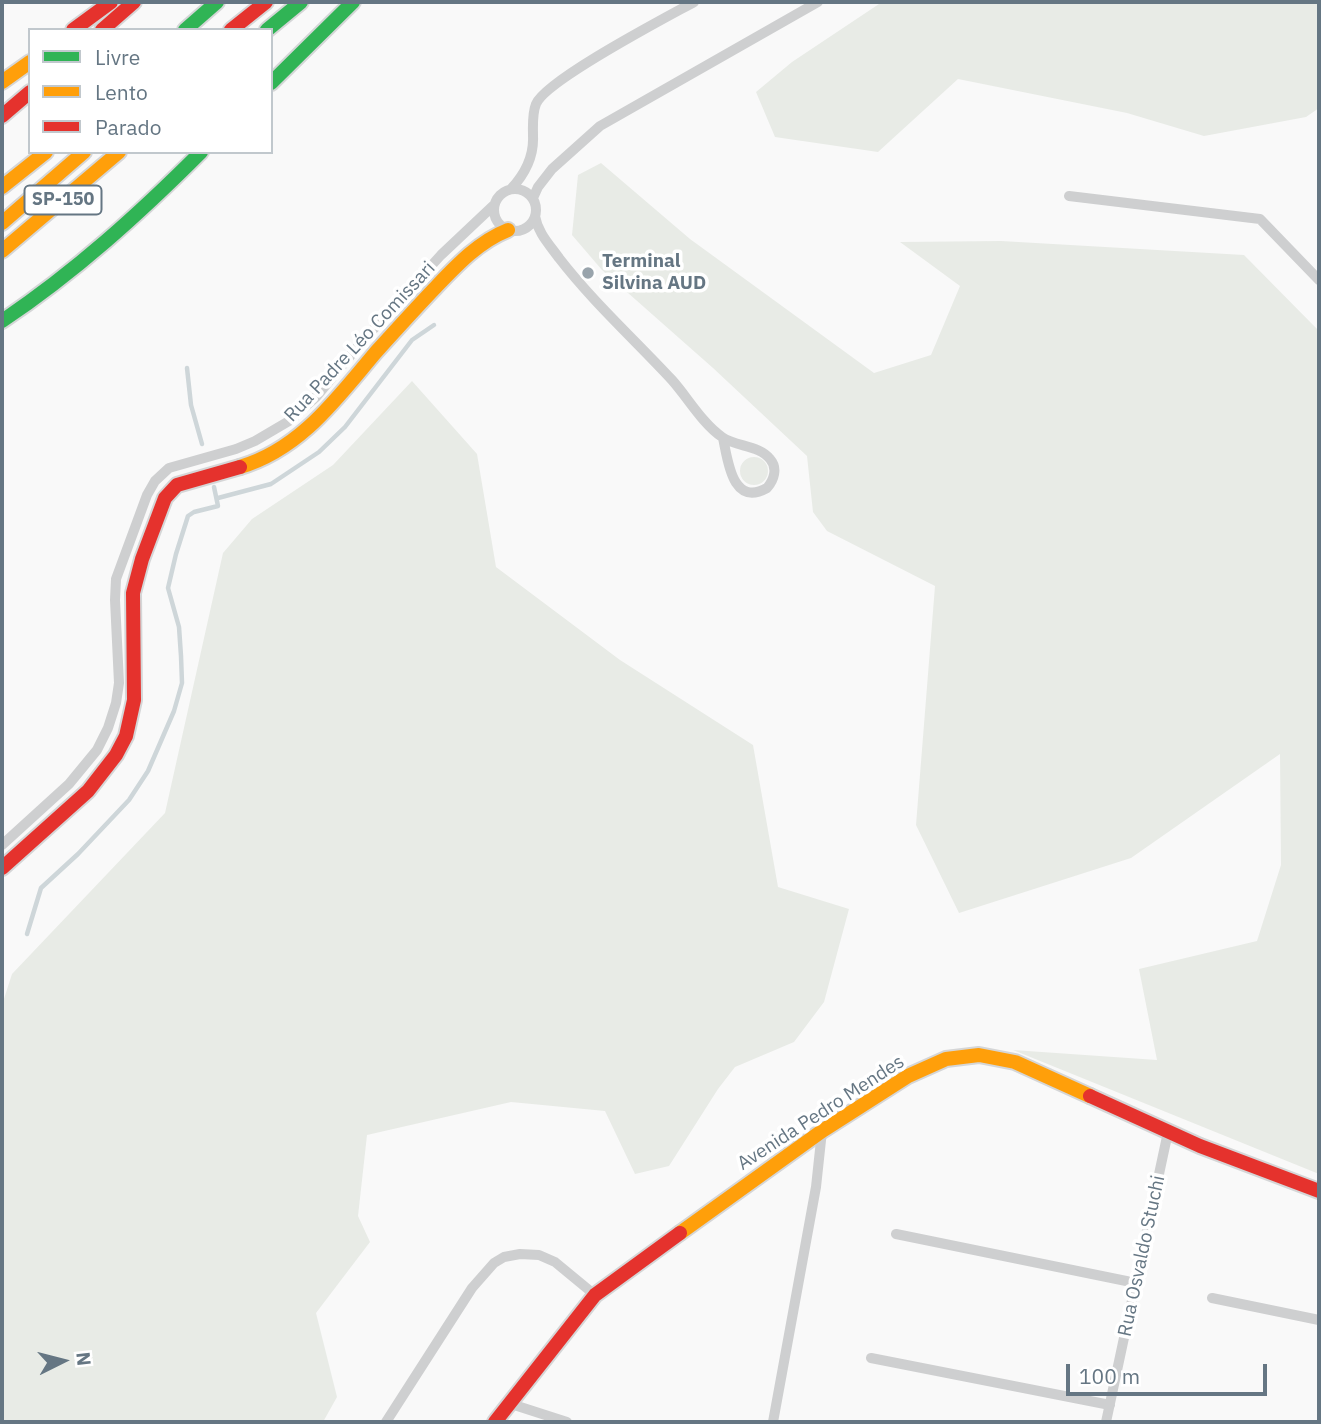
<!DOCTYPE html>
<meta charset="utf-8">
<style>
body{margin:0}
#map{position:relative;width:1321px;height:1424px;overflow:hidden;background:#f9f9f9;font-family:"IBM Plex Sans",sans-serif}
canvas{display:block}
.frame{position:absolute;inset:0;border:4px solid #657683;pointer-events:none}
.legend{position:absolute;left:28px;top:28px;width:245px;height:126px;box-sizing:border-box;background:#fff;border:2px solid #c1c8cd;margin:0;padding:9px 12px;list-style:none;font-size:21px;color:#657683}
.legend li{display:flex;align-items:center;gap:14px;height:35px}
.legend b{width:35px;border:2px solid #c1c8cd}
.north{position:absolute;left:28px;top:1326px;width:70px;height:70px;-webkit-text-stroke:5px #fff;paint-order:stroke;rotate:84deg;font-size:19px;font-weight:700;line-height:28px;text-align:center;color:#657683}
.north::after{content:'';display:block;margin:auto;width:24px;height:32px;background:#657683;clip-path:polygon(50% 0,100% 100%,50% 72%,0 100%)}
.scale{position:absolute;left:1066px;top:1364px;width:201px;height:32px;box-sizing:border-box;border:4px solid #657683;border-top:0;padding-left:9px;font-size:21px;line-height:24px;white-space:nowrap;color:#657683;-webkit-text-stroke:5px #fff;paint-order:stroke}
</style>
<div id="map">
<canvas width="1321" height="1424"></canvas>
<div class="frame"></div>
<ul class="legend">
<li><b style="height:9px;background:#30b455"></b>Livre</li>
<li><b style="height:9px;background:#ff9f0a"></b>Lento</li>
<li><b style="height:9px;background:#e5322d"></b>Parado</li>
</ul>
<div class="north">N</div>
<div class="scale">100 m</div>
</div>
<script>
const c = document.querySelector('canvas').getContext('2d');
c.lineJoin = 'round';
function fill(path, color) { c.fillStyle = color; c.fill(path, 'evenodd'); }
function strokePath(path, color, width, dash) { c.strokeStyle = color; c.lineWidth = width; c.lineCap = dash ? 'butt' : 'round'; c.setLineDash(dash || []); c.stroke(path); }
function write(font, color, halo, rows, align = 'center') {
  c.font = font + ' "IBM Plex Sans",sans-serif'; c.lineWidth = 7; c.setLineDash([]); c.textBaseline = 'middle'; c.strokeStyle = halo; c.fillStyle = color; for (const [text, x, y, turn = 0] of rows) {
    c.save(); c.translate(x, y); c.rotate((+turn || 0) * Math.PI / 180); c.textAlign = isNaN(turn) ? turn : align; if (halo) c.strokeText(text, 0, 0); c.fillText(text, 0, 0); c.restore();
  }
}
fill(new Path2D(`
 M882,2H1319V108L1306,117L1204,136L1127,113L958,79L878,152L775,137L756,92L792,62Z
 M601,163L690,239L874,373L931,355L960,286L900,242L1001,241L1244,255L1319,331V1174L1013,1050L1157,1060L1139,969L1257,941L1281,865L1280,754L1131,858L959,913L916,825L935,586L827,531L813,512L807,456L713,368L602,270L572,235L578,175Z
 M412,381L477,454L496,567L620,660L753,745L778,887L849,909L824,1002L794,1042L735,1067L718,1089L669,1166L635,1174L605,1111L511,1102L367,1135L358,1216L370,1242L316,1313L337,1397L323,1422H2V1005L12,974L165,813L223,553L252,519L333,465Z
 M740 471a14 14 0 1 1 28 0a14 14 0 1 1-28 0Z`), '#e8ebe6');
strokePath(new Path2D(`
 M187,368L191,405L202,444
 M218,498L271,484L319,452L345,427L412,340L434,325
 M27,934L41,888L78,854L129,800L148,771L174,711L182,683L181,656L179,627L168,588L176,554L188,516L194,512L218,506L214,487`), '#ced6d9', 4.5);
const fast = new Path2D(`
 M185,30L217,2
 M267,30L301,2
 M271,83L353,2
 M2,321C75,272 139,214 201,152`);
const slow = new Path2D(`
 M2,82L30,62
 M2,187L46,152
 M2,223L84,152
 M2,251L119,152
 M240,467C301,449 337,398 376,352C395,331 414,310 434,289C456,266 478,242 508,230
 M680,1233L822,1131L908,1076L946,1059L979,1055L1015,1062L1090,1096`);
const jam = new Path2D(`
 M73,30L111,2
 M102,30L134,2
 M231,30L266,2
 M2,116L30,92
 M2,868L88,791L116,755L126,736L134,700L133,593L142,559L165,498L177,485L240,467
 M1090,1096L1200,1146L1319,1191
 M495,1422L595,1295L680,1233`);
strokePath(fast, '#d5d6d7', 18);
strokePath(slow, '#d5d6d7', 18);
strokePath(jam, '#d5d6d7', 18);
strokePath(new Path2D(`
 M494 210a21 21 0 1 1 42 0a21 21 0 1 1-42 0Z
 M511,189C525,174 534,157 533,136C533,126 532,114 536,104C546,80 665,18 694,2
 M1069,196L1260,219L1319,280
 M533,198L538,187L552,169L600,126L818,2
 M535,216C538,233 549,244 559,258C593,302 634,339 672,380C688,398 702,423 722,437C736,447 759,445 770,459C778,468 774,480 767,488C732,507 728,461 723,438
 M2,845L69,784L97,750L108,728L116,703L119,683L115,600L116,579L147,495L155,481L169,468L236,449L255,441L289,421L316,397L360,344L441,255L494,205
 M896,1234L1136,1283
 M1212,1298L1319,1320
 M871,1358L1110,1405
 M508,1403L567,1422
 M386,1422L472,1288L494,1263L504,1257L520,1254L539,1255L555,1262L595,1295
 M773,1422L816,1187L822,1131
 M1106,1422L1168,1132`), '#cecfd0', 10);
strokePath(fast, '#30b455', 14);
strokePath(slow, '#ff9f0a', 14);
strokePath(jam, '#e5322d', 14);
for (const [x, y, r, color] of [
 [588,273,7,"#99a4ac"]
]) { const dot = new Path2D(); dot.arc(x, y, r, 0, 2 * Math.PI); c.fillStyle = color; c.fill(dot); strokePath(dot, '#fff', 2.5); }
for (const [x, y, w] of [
 [63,200,77]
]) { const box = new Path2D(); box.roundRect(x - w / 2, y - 14.5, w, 29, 5); c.fillStyle = '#fff'; c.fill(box); strokePath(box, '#657683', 2); }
write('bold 18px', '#657683', null, [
 ["SP-150",63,200]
]);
write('bold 19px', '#657683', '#fff', [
 ["Terminal",602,262],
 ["Silvina AUD",602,284]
], 'left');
write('19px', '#657683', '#fff', [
 ["Rua Padre Léo Comissari",360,342,-47],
 ["Avenida Pedro Mendes",821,1113,-33],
 ["Rua Osvaldo Stuchi",1142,1256,-78]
]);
</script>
